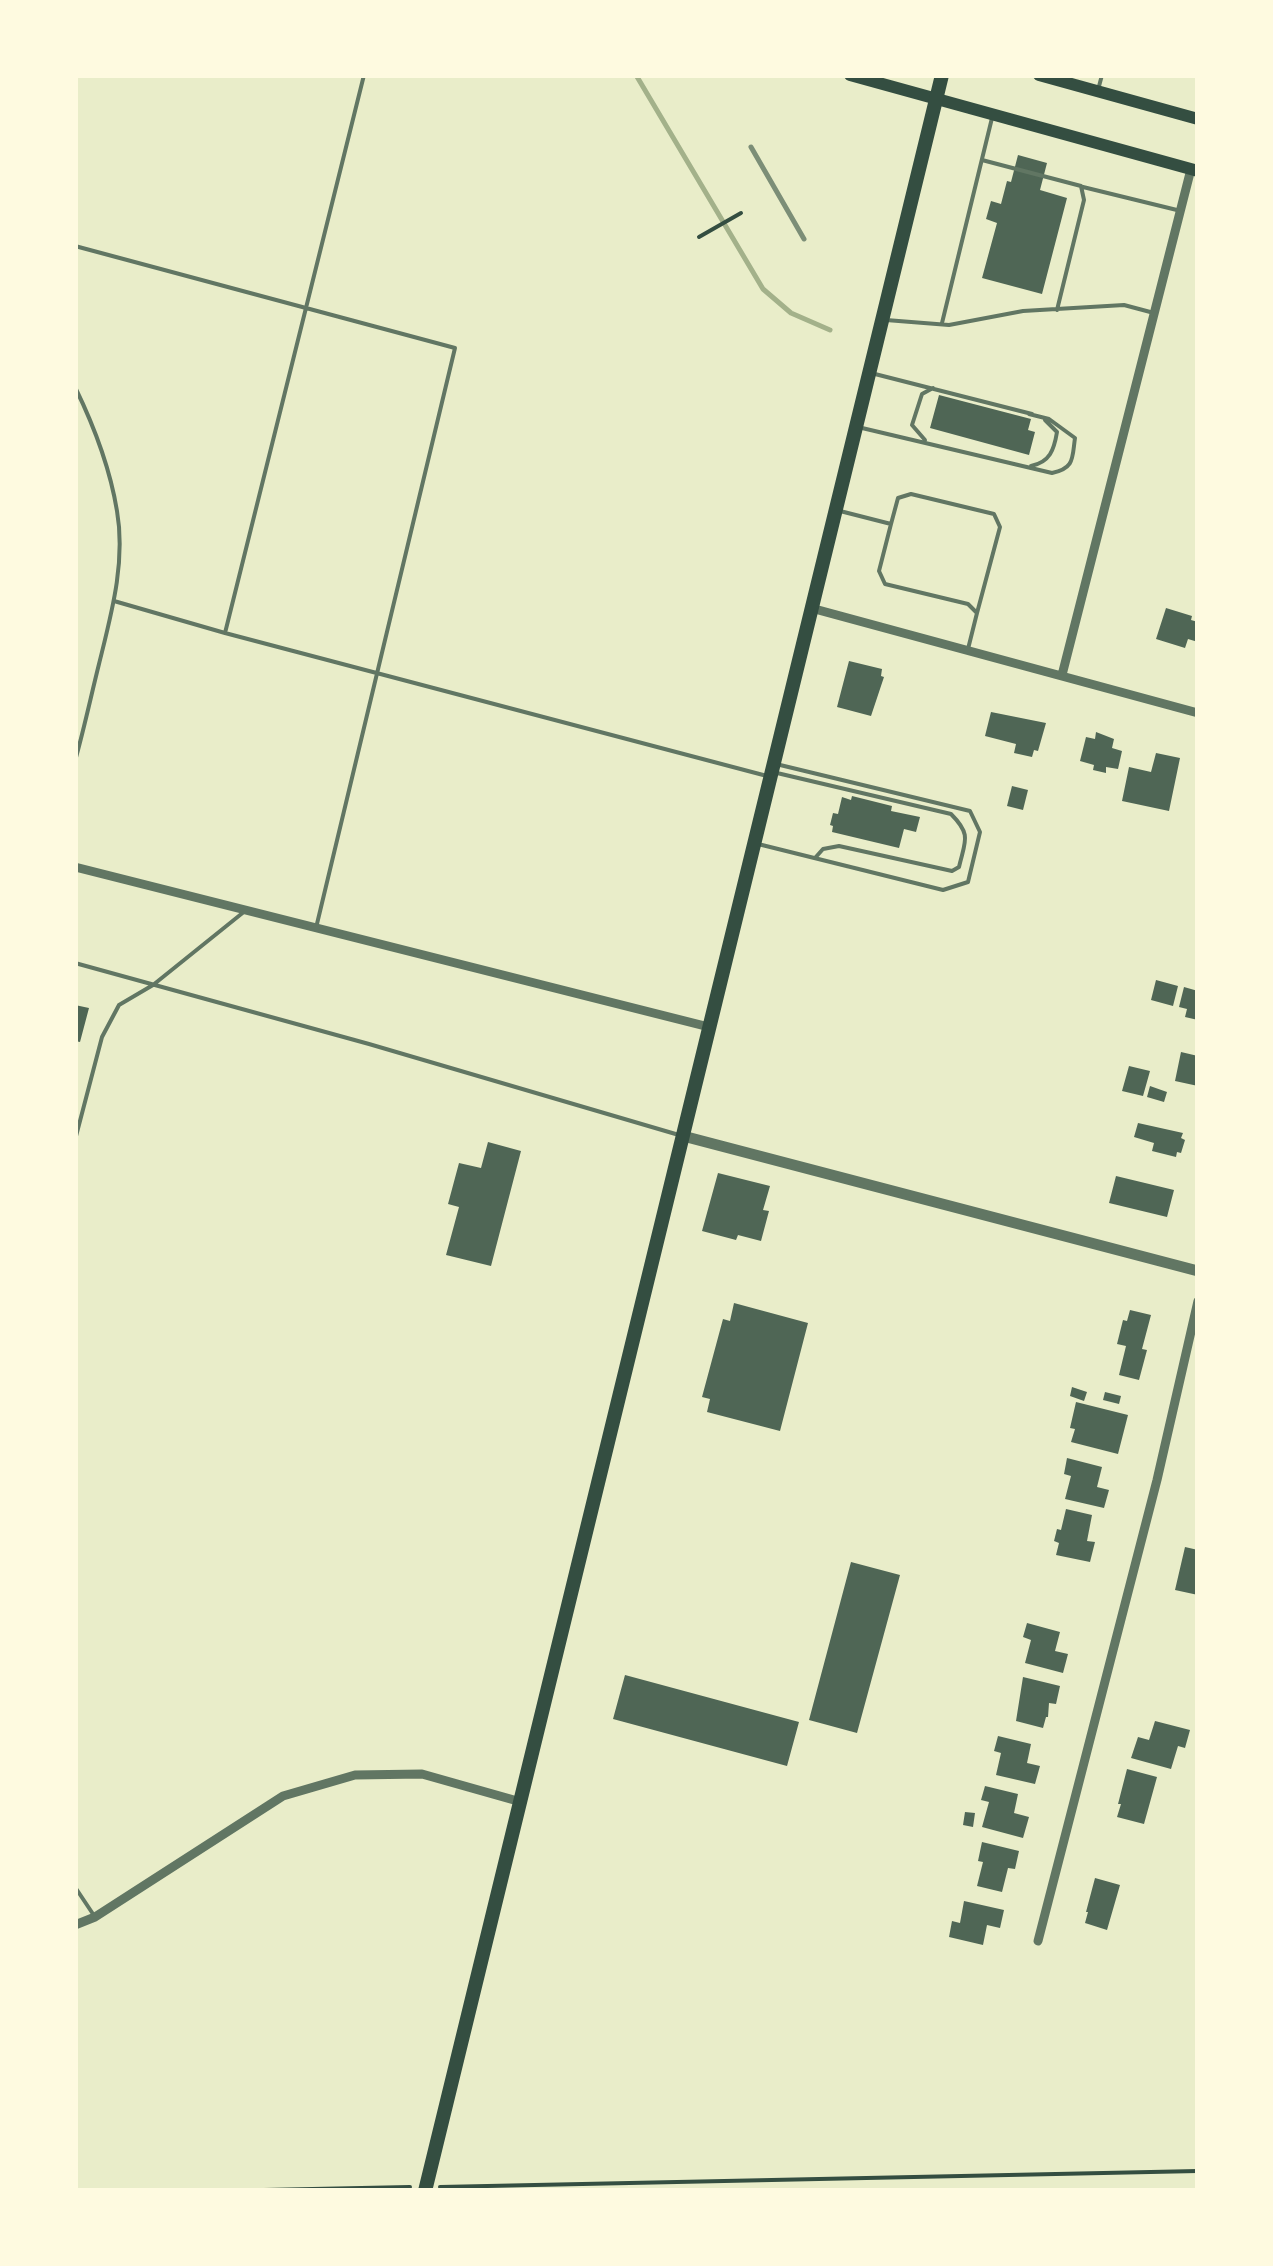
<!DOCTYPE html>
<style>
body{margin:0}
#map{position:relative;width:1273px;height:2266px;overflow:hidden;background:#e9edc9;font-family:"Asap Condensed",sans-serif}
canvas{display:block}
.frame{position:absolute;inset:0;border:78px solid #fefae0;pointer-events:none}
</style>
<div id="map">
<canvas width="1273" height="2266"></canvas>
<div class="frame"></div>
</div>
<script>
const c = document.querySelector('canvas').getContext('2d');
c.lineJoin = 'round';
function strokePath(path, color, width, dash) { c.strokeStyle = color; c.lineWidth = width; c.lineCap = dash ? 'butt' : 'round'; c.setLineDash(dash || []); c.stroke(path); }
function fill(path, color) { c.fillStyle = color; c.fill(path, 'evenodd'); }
strokePath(new Path2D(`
 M636,75L763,289L791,313L830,330`), '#a3b18a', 5);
fill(new Path2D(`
 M1018,155L1047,163L1040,190L1067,198L1042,294L982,278L997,223L986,219L991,201L1001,204L1007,181L1011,182Z
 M939,395L1031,419L1028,430L1035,432L1029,455L930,428Z
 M1166,608L1192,616L1191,620L1198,622V642L1188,639L1185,648L1156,639Z
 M849,661L882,669L881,676L884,677L871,716L837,707Z
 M991,712L1046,723L1038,751L1034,750L1032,757L1014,753L1016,744L985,736Z
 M1096,732L1114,739L1112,748L1122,751L1118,769L1106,767V773L1093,770L1094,765L1080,761L1086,737L1095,739Z
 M1156,753L1180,758L1169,811L1122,801L1129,767L1151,772Z
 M1012,786L1028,790L1023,810L1007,806Z
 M852,796L892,806L891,811L920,817L916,832L904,829L899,848L832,832L833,826L830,825L833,813L838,814L842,797L851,800Z
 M1156,980L1178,986L1173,1006L1151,1000Z
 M1184,987L1198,991V1020L1185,1017L1187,1009L1179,1007Z
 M75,1005L89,1008L80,1042L75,1041Z
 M1181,1052L1198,1056V1086L1175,1081Z
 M1129,1066L1150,1071L1143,1096L1122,1091Z
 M1150,1086L1167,1092L1164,1102L1147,1097Z
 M1138,1123L1183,1133L1181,1138L1185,1140L1181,1153L1177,1152L1176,1157L1152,1151L1154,1143L1134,1137Z
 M488,1142L521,1151L491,1266L446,1255L459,1207L448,1204L459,1163L481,1168Z
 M718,1173L770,1186L763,1210L769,1211L761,1241L738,1235L736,1240L702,1231Z
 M1116,1176L1174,1190L1167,1217L1109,1203Z
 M734,1303L808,1323L780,1431L707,1412L710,1399L702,1397L723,1319L730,1321Z
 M1130,1310L1151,1315L1142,1349L1147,1350L1139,1380L1119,1375L1126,1346L1117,1344L1123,1320L1127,1321Z
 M1072,1387L1087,1392L1084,1401L1070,1396Z
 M1105,1392L1121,1396L1119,1404L1103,1400Z
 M1076,1402L1128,1415L1118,1454L1071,1442L1075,1429L1070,1428Z
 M1067,1458L1102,1467L1097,1487L1109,1490L1104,1508L1065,1499L1071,1476L1064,1474Z
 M1066,1509L1092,1515L1087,1541L1095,1542L1090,1562L1056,1555L1059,1543L1054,1541L1057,1529L1061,1530Z
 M1185,1547L1198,1550V1595L1175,1590Z
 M851,1562L900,1575L857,1733L809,1720Z
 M1027,1623L1060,1632L1055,1651L1068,1654L1063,1673L1025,1663L1031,1640L1023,1637Z
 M625,1675L799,1722L787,1766L613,1719Z
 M1023,1677L1060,1686L1056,1704L1049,1703L1048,1717H1046L1043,1728L1016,1721Z
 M1155,1721L1190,1730L1185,1748L1178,1746L1171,1769L1131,1758L1138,1737L1149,1740Z
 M998,1736L1031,1744L1027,1763L1040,1766L1035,1784L996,1775L1001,1753L994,1751Z
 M1127,1769L1157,1777L1144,1824L1117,1817L1121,1804H1118Z
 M985,1786L1018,1794L1014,1813L1029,1817L1023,1838L982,1827L989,1802L981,1800Z
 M965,1812L975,1813L973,1827L963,1825Z
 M982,1842L1019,1851L1015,1869L1008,1868L1002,1892L977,1886L983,1862L978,1861Z
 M1095,1878L1120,1885L1107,1930L1085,1923L1088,1912H1086Z
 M964,1901L1004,1910L1000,1928L987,1925L983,1945L949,1937L952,1921L960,1923Z`), '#4f6655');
strokePath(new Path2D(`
 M699,237L741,213
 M440,2187L1198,2171
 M215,2191L410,2187`), '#344e41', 4);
strokePath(new Path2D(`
 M1098,90L1102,75
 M982,160L1081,186L1084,200L1057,310
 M1083,187L1181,211
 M75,246L455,348L316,928
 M886,320L949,325L1023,311L1124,305L1154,313
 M942,323L992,118
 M871,373L1032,414
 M75,387C94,426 110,468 117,511C126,562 111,615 99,664C91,696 84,729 75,761
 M862,428L1052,473C1075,468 1072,458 1075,438L1049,419L1029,414
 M925,440L912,425L922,394L933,388
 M1031,466C1050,462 1054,450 1057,432L1045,420
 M840,511L891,524L879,571L885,584L968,604L977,613L968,649
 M891,524L898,498L911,494L994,514L1000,527L977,613
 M114,601L225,633L767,776
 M225,633L364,75
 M777,773L951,814C972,835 965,841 959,867L952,871L839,846L823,849L815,858
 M758,844L943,890L968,882L980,832L970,811L776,764
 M75,963L369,1044L679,1135
 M75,1140L102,1037L119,1005L153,985L245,911
 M75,1887L95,1917`), '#617663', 4);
strokePath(new Path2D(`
 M811,608L1198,713
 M1062,675L1191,169
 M75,867L709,1027
 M75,1925L95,1917L283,1796L355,1775L422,1774L521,1802
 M1038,1941L1157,1480L1198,1301`), '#617663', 9);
strokePath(new Path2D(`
 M683,1136L1198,1271`), '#617663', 11);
strokePath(new Path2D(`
 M850,75L1198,171
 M1039,75L1198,119`), '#344e41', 12);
strokePath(new Path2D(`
 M425,2191L942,75`), '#344e41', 14);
strokePath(new Path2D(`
 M751,147L804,239`), '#7c8e77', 5);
</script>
